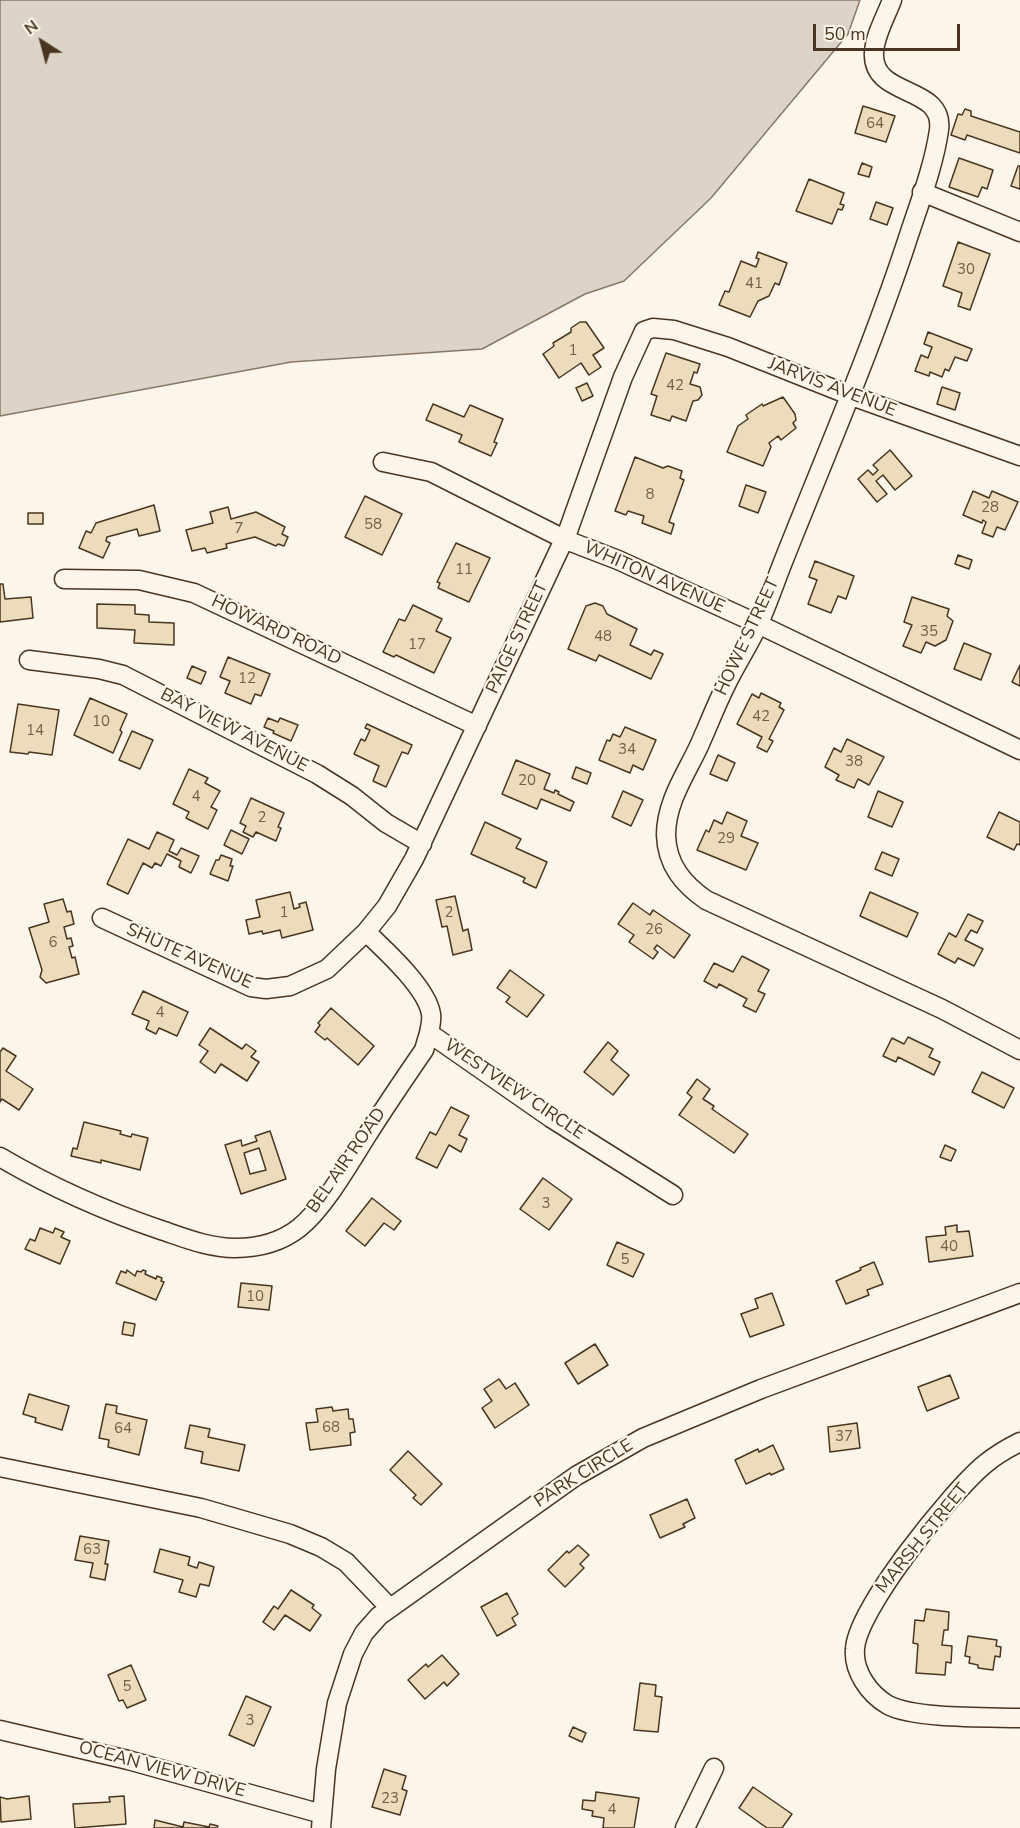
<!DOCTYPE html>
<style>
body{margin:0}
#map{position:relative;width:1020px;height:1828px;overflow:hidden;background:#fbf6e9;font-family:"Nunito Sans",sans-serif}
canvas{display:block}
.north{position:absolute;left:12px;top:12px;width:60px;height:60px;-webkit-text-stroke:4px #fbf6e9;paint-order:stroke;rotate:324deg;font-size:16px;font-weight:700;line-height:24px;text-align:center;color:#4a3520}
.north::after{content:'';display:block;margin:auto;width:21px;height:27px;background:#4a3520;clip-path:polygon(50% 0,100% 100%,50% 72%,0 100%)}
.scale{position:absolute;left:813px;top:24px;width:147px;height:27px;box-sizing:border-box;border:3px solid #4a3520;border-top:0;padding-left:8px;font-size:18px;line-height:21px;white-space:nowrap;color:#4a3520;-webkit-text-stroke:4px #fbf6e9;paint-order:stroke}
</style>
<div id="map">
<canvas width="1020" height="1828"></canvas>
<div class="north">N</div>
<div class="scale">50 m</div>
</div>
<script>
const c = document.querySelector('canvas').getContext('2d');
c.lineJoin = 'round';
function fill(path, color) { c.fillStyle = color; c.fill(path, 'evenodd'); }
function strokePath(path, color, width, dash) { c.strokeStyle = color; c.lineWidth = width; c.lineCap = dash ? 'butt' : 'round'; c.setLineDash(dash || []); c.stroke(path); }
function write(font, color, halo, rows, align = 'center') {
  c.font = font + ' "Nunito Sans",sans-serif'; c.lineWidth = 4.5; c.setLineDash([]); c.textBaseline = 'middle'; c.strokeStyle = halo; c.fillStyle = color; for (const [text, x, y, turn = 0] of rows) {
    c.save(); c.translate(x, y); c.rotate((+turn || 0) * Math.PI / 180); c.textAlign = isNaN(turn) ? turn : align; if (halo) c.strokeText(text, 0, 0); c.fillText(text, 0, 0); c.restore();
  }
}
const water = new Path2D(`
 M0,0H860L848,34L711,198L624,281L585,294L482,349L291,362L0,416Z`);
fill(water, '#dcd4c6');
strokePath(water, '#887966', 1.5);
const building = new Path2D(`
 M863,106L895,116L886,142L855,133Z
 M965,109L971,111V116L1020,132V153L967,135L965,140L951,135L958,114L962,115Z
 M959,158L993,170L987,189L982,187L978,197L949,187Z
 M862,163L872,167L869,177L858,174Z
 M1018,166H1020V189L1011,186Z
 M809,179L844,193L840,204L844,205L842,210L838,209L832,224L796,211Z
 M876,202L893,208L887,225L870,219Z
 M958,242L990,254L970,310L958,306L962,293L943,286Z
 M758,252L787,263L779,285L775,283L769,296L758,301L750,317L719,305L725,291L729,292L741,261L756,267L759,259L756,258Z
 M580,322H586L604,348L593,355L601,367L589,375L581,363L559,378L543,354L554,346L553,343L571,332V328Z
 M928,332L972,349L967,361L955,357L949,371L945,369L942,377L930,372L929,376L915,371L921,355L928,358L932,347L924,344Z
 M666,353L700,364L697,373L694,372L690,384L700,387L702,395L698,400L693,401L686,421L672,416L670,421L651,415L657,396L651,394Z
 M587,383L593,396L582,401L576,388Z
 M942,387L960,393L955,410L937,404Z
 M783,397L795,414L796,420L793,423L796,428L781,440L778,436L769,443L771,447L763,466L727,452L738,426L748,419L746,415L762,404L763,406Z
 M433,404L464,417L470,405L503,419L494,442L497,443L491,456L459,442L462,435L426,420Z
 M890,450L912,476L895,490L883,475L876,481L887,494L877,502L858,479L868,470L873,475L878,470L873,465Z
 M635,457L663,468L668,466L682,471L680,478L684,480L669,522L674,524L671,534L642,523L644,516L628,511L626,515L615,511Z
 M746,485L766,492L758,513L739,506Z
 M973,491L989,498L992,491L1018,502L1005,530L997,527L993,537L982,533L986,522L983,520L982,523L963,515Z
 M365,496L402,514L382,555L345,537Z
 M154,505L160,531L139,536L137,529L107,537L106,541L110,543L103,558L79,548L86,531L91,533L96,523Z
 M228,507L231,519L256,512L285,527L282,534L288,537L284,546L278,544L276,546L255,537L226,544L227,548L207,553L205,548L192,551L186,530L213,523L210,512Z
 M28,513H43V524H28Z
 M456,543L490,558L469,602L438,588L440,583L437,582Z
 M958,555L972,560L969,569L955,564Z
 M815,561L854,576L846,599L838,596L831,613L808,604L817,580L809,577Z
 M0,584H3L5,599L31,597L33,618L0,622Z
 M912,597L949,609L947,616L953,621L946,640L935,646L926,642L921,653L903,646L912,625L904,622Z
 M595,603L603,606L607,614L637,629L630,645L651,655L654,650L663,654L651,679L599,655L596,661L568,649L586,606Z
 M97,604L135,605V614L149,615V622L174,623V645L134,643L135,630L97,628Z
 M413,605L442,619L436,631L451,638L434,673L396,655L394,657L383,652L399,619L405,621Z
 M964,643L991,654L981,680L954,669Z
 M228,657L270,674L261,696L255,694L251,704L225,693L230,681L220,677Z
 M1020,665V686L1012,682Z
 M192,666L206,672L201,684L187,678Z
 M761,693L781,703L779,707L784,710L769,739L773,741L767,752L757,747L762,737L737,724L752,694L759,698Z
 M90,698L127,714L120,730L122,732L113,753L74,735Z
 M18,704L59,710L52,755L29,752L28,754L10,752Z
 M268,718L278,722L280,718L298,725L291,741L273,733L274,731L264,727Z
 M367,724L412,745L408,754L402,752L386,787L373,781L379,766L354,754L361,739L365,741L370,730L365,728Z
 M625,727L656,740L643,770L633,765L630,773L599,760L607,740L610,741L613,734L620,737Z
 M132,731L153,740L140,769L119,760Z
 M847,739L884,757L869,785L858,779L854,788L836,780L839,775L825,767L834,748L841,752Z
 M718,755L735,763L727,781L710,774Z
 M516,760L550,774L544,789L554,793L555,790L559,792L558,794L574,802L570,811L541,799L537,809L502,794Z
 M576,767L591,773L587,784L572,778Z
 M189,769L208,778L205,783L220,791L211,807L217,810L208,829L186,818L189,812L173,804Z
 M623,791L643,800L631,826L612,817Z
 M878,791L903,802L892,827L868,817Z
 M251,798L284,813L278,827L281,828L276,841L256,832L253,837L243,832L246,826L240,823Z
 M727,812L747,821L741,836L758,843L746,870L697,850L706,830L709,832L714,820L722,824Z
 M999,812L1020,822V845L1017,844L1014,850L987,837Z
 M485,822L521,839L516,848L547,862L536,888L523,882L525,878L471,854Z
 M231,830L249,839L242,854L224,845Z
 M157,832L174,840L169,851L177,855L181,848L199,856L191,873L179,867L181,861L167,854L161,866L155,863L152,868L143,863L128,894L107,884L128,839L149,849Z
 M882,852L899,859L892,876L875,869Z
 M221,855L232,859L230,866H233L228,881L210,874L216,860H219Z
 M290,892L294,909L300,907L299,904L306,902L313,930L282,938L280,930L263,934L262,931L249,934L246,920L260,917L256,900Z
 M870,892L918,913L907,937L860,916Z
 M455,896L463,931L468,929L472,950L453,955L447,926L442,927L436,900Z
 M63,899L67,912L71,911L74,924L64,927L67,939L71,938L73,946L69,947L72,958L75,957L79,974L46,983L40,977L42,970L29,928L49,922L44,904Z
 M633,903L650,915L653,910L690,935L674,958L657,945L654,949L658,952L653,959L629,942L634,935L618,924Z
 M968,914L983,921L977,933L971,930L965,940L983,949L974,966L958,958L955,963L938,954L949,933L956,937Z
 M742,956L769,970L758,991L765,994L756,1012L743,1006L747,999L719,984L717,988L704,981L714,963L733,972Z
 M510,970L544,995L527,1017L506,1002L510,997L497,988Z
 M143,991L188,1012L177,1036L159,1028L156,1034L146,1029L149,1021L132,1014Z
 M331,1008L374,1046L358,1065L327,1038L325,1040L315,1032L320,1025L318,1023Z
 M210,1028L242,1049L246,1044L256,1051L251,1057L259,1062L247,1081L221,1064L215,1073L200,1062L208,1051L199,1045Z
 M908,1037L933,1049L929,1057L940,1062L934,1075L898,1057L896,1062L883,1056L892,1038L904,1044Z
 M608,1042L618,1051L611,1060L629,1075L613,1095L584,1072Z
 M3,1048L16,1056L6,1071L33,1089L19,1110L2,1099L0,1102V1052Z
 M982,1072L1014,1088L1004,1108L972,1092Z
 M697,1079L710,1089L703,1099L714,1106L712,1109L748,1134L734,1153L679,1115L692,1097L687,1093Z
 M451,1107L469,1116L459,1135L467,1139L461,1152L449,1145L437,1168L416,1158L430,1132L436,1135Z
 M84,1122L121,1131L120,1134L131,1137L132,1134L148,1138L140,1170L101,1160V1163L71,1156L73,1148L77,1149Z
 M270,1131L286,1179L241,1194L225,1145L241,1140L242,1146L257,1141L255,1136ZM259,1148L266,1170L250,1174L244,1153Z
 M945,1145L956,1150L951,1161L940,1157Z
 M543,1178L572,1199L549,1230L520,1209Z
 M372,1198L401,1221L394,1230L384,1223L365,1246L346,1231Z
 M957,1225V1232L969,1231L973,1256L929,1262L926,1237L946,1235L945,1227Z
 M40,1228L53,1233L55,1228L64,1232L61,1237L70,1241L60,1264L25,1249L30,1239L35,1241Z
 M617,1242L644,1254L633,1277L607,1265Z
 M874,1262L883,1284L867,1290L869,1295L846,1304L836,1281L861,1270L860,1268Z
 M127,1270L135,1276L137,1271L141,1272L143,1270L146,1271L145,1274L156,1279L157,1276L162,1278L161,1281L164,1282L156,1300L116,1283L121,1271L126,1273Z
 M241,1283L272,1286L269,1310L238,1307Z
 M772,1293L784,1325L750,1337L741,1314L758,1308L755,1299Z
 M124,1322L135,1324L133,1336L122,1334Z
 M595,1344L608,1365L578,1384L565,1363Z
 M950,1375L959,1398L927,1411L918,1387Z
 M499,1379L506,1389L515,1383L529,1405L495,1428L482,1408L492,1401L484,1389Z
 M29,1394L69,1406L62,1430L35,1422L36,1418L23,1414Z
 M106,1404L117,1406L116,1413L147,1420L139,1455L108,1447L109,1440L99,1438Z
 M332,1407L333,1411L348,1409L349,1419H353L355,1432L350,1433L351,1445L310,1450L306,1423L318,1422L316,1409Z
 M857,1423L860,1448L830,1452L828,1427Z
 M190,1425L210,1429L208,1437L245,1445L239,1471L201,1463L203,1452L185,1448Z
 M773,1445L784,1469L771,1475L770,1473L746,1484L735,1460L758,1449L759,1452Z
 M408,1451L442,1484L421,1505L413,1498L416,1495L390,1470Z
 M687,1499L695,1518L683,1524L685,1527L660,1538L650,1515Z
 M80,1536L109,1541L105,1564H108L105,1580L90,1577L93,1563L75,1560Z
 M578,1545L589,1555L580,1564L584,1568L565,1587L548,1570L567,1551L569,1553Z
 M160,1549L190,1557L188,1565L197,1568L199,1562L214,1567L209,1586L200,1584L196,1597L179,1592L183,1580L154,1572Z
 M291,1590L314,1605L312,1608L321,1615L310,1631L285,1615L274,1630L263,1622L274,1606L278,1609Z
 M507,1593L518,1614L512,1618L516,1625L497,1636L481,1607Z
 M926,1609L949,1612L948,1630H944L942,1645L952,1646L951,1663L946,1662L945,1675L916,1673L918,1644L913,1643L915,1620L924,1621Z
 M968,1636L997,1640L996,1646L1001,1647L1000,1657L995,1656L993,1670L978,1668V1665L969,1663L970,1657L965,1656Z
 M442,1655L459,1674L447,1686L444,1682L425,1699L408,1680L426,1664L428,1667Z
 M131,1665L146,1700L127,1708L123,1700L119,1701L108,1675Z
 M640,1683L656,1685L655,1696L662,1697L658,1732L634,1730Z
 M246,1696L271,1707L254,1746L229,1735Z
 M573,1727L586,1733L582,1742L569,1736Z
 M384,1769L406,1776L402,1789L407,1791L400,1815L372,1807Z
 M753,1787L792,1814L782,1828H767L739,1808Z
 M596,1792L639,1798L634,1828H603L604,1818L592,1816L593,1811L582,1809L583,1800L595,1801Z
 M29,1796L31,1819L1,1822L0,1797L7,1799Z
 M124,1796L126,1824L75,1828L73,1804L110,1802L109,1797Z
 M155,1820L183,1827L184,1822L209,1827L210,1824L218,1826L217,1828H154Z`);
fill(building, '#ecdcbc');
strokePath(building, '#4a3520', 1.5);
const street = new Path2D(`
 M892,0C886,16 875,35 874,52C871,99 945,84 939,130C934,166 918,207 907,241C871,350 825,456 783,562C775,582 768,603 759,623C749,645 736,664 726,685C716,705 708,726 699,746C686,774 666,802 666,835C667,865 683,884 706,900L942,1009L1020,1050
 M922,192L1020,232
 M383,462L431,472L566,540L618,560L758,624L1020,750
 M64,579L139,580L194,593L477,726
 M29,660L99,669L123,675L317,774L352,796L386,823L422,844
 M102,918L251,987L266,989L290,986L327,969L366,932L387,906L414,859L568,531L623,377L644,331L653,328L674,330L728,347L849,395L1020,456
 M366,932C385,950 427,988 431,1014C432,1020 430,1028 429,1033L551,1118L673,1195
 M0,1157C51,1187 105,1211 161,1230C185,1238 209,1248 235,1248C258,1248 281,1242 299,1228C324,1208 349,1164 366,1137C385,1107 404,1079 424,1050L429,1033
 M1020,1442C1008,1448 996,1455 985,1464C952,1491 857,1609 855,1649C853,1671 869,1694 888,1705C914,1719 989,1717 1020,1718
 M0,1467L201,1508L290,1534L321,1547L346,1562L390,1608
 M0,1730L128,1760L322,1814
 M321,1828L326,1769L337,1703L353,1654L364,1633L379,1616L576,1476L643,1438L761,1389L1020,1293
 M685,1828L714,1768`);
strokePath(street, '#4a3520', 21);
strokePath(street, '#fbf6e9', 18);
write('15px', '#725f47', null, [
 ["64",875,124],
 ["30",966,270],
 ["41",754,284],
 ["1",573,351],
 ["42",675,386],
 ["8",650,495],
 ["28",990,508],
 ["58",373,525],
 ["7",239,529],
 ["11",464,570],
 ["35",929,632],
 ["48",603,637],
 ["17",417,645],
 ["12",247,679],
 ["42",761,717],
 ["10",101,722],
 ["14",35,731],
 ["34",627,750],
 ["38",854,762],
 ["20",527,781],
 ["4",196,797],
 ["2",262,818],
 ["29",726,839],
 ["1",284,913],
 ["2",449,913],
 ["26",654,930],
 ["6",53,943],
 ["4",160,1013],
 ["3",546,1204],
 ["40",949,1247],
 ["5",625,1260],
 ["10",255,1297],
 ["68",331,1428],
 ["64",123,1429],
 ["37",844,1437],
 ["63",92,1550],
 ["5",127,1687],
 ["3",250,1721],
 ["23",390,1799],
 ["4",612,1810]
]);
write('18px', '#4a3520', '#fbf6e9', [
 ["JARVIS AVENUE",832,388,21],
 ["WHITON AVENUE",654,578,24],
 ["HOWARD ROAD",276,631,25],
 ["HOWE STREET",748,637,-65],
 ["PAIGE STREET",518,638,-65],
 ["BAY VIEW AVENUE",234,731,27],
 ["SHUTE AVENUE",189,957,24],
 ["WESTVIEW CIRCLE",514,1090,34],
 ["BEL AIR ROAD",347,1161,-55],
 ["PARK CIRCLE",584,1474,-32],
 ["MARSH STREET",923,1539,-51],
 ["OCEAN VIEW DRIVE",162,1770,15]
]);
</script>
